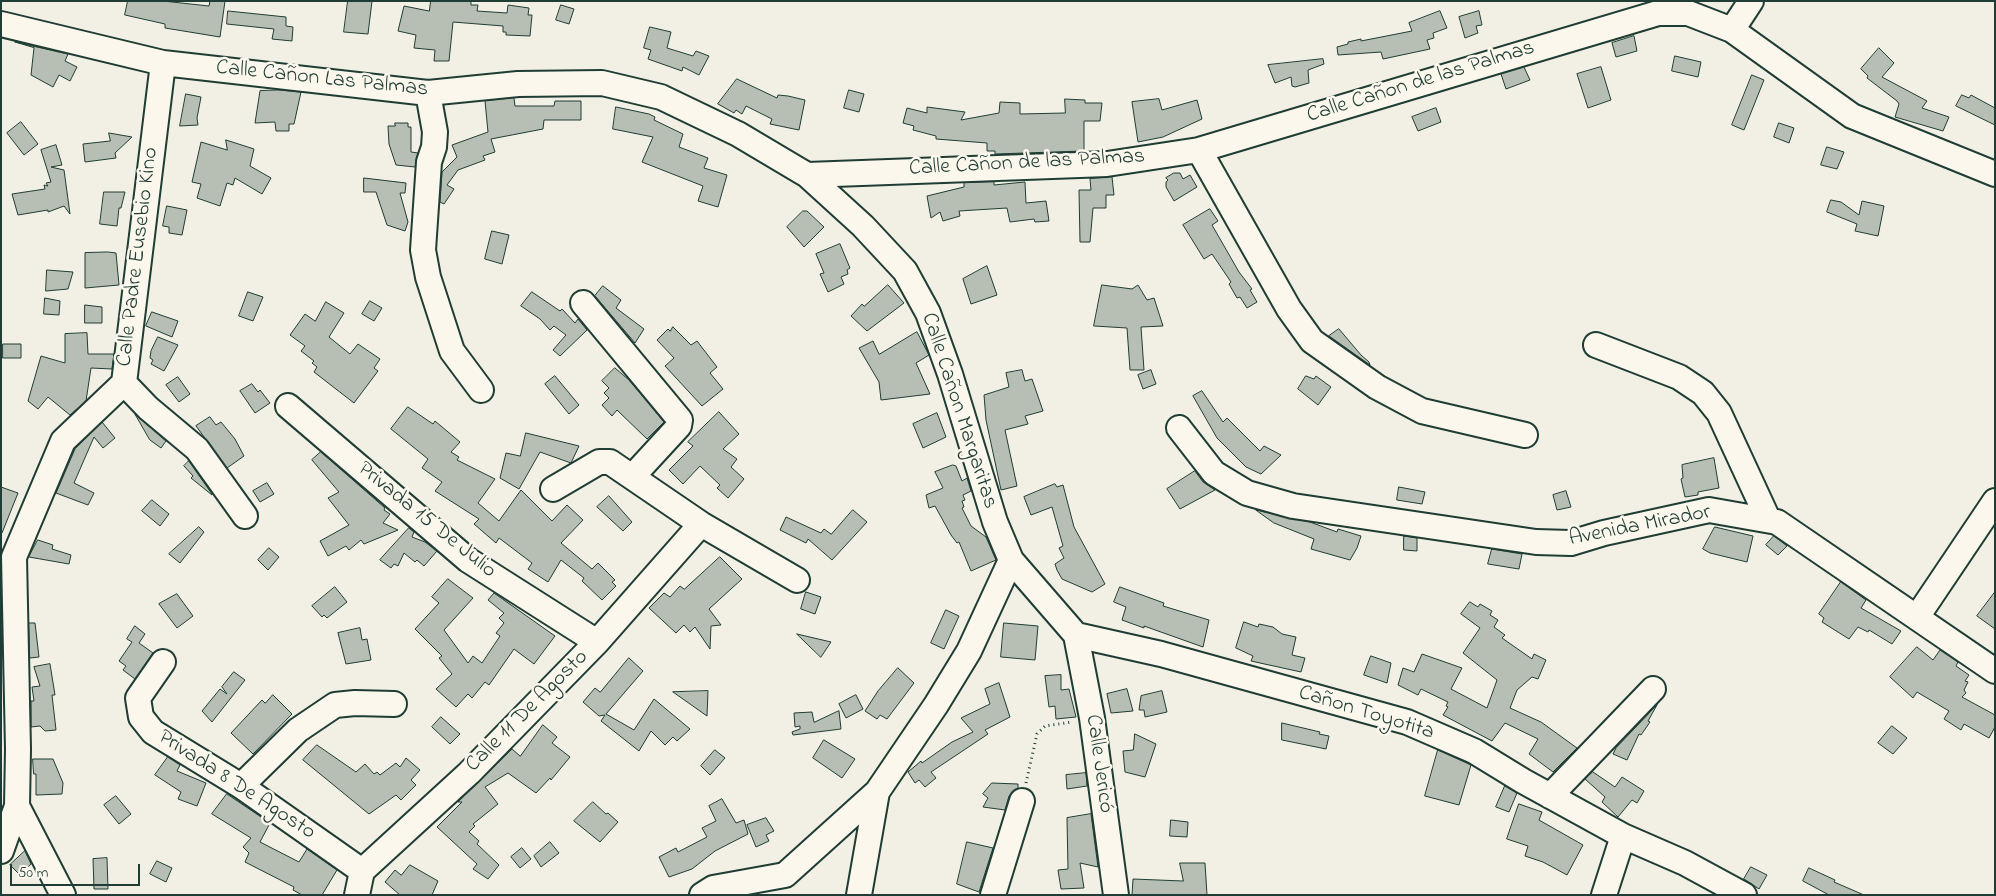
<!DOCTYPE html>
<meta charset="utf-8">
<style>
body{margin:0}
#map{position:relative;width:1996px;height:896px;overflow:hidden;background:#f2f0e5;font-family:"Indie Flower",sans-serif}
canvas{display:block}
.frame{position:absolute;inset:0;border:2px solid #1f3d34;pointer-events:none}
.scale{position:absolute;left:10px;top:864px;width:130px;height:22px;box-sizing:border-box;border:2px solid #1f3d34;border-top:0;padding-left:6px;font-size:15px;line-height:18px;white-space:nowrap;color:#1f3d34;-webkit-text-stroke:4px #fbf7ec;paint-order:stroke}
</style>
<div id="map">
<canvas width="1996" height="896"></canvas>
<div class="frame"></div>
<div class="scale">50 m</div>
</div>
<script>
const c = document.querySelector('canvas').getContext('2d');
c.lineJoin = 'round';
function fill(path, color) { c.fillStyle = color; c.fill(path, 'evenodd'); }
function strokePath(path, color, width, dash) { c.strokeStyle = color; c.lineWidth = width; c.lineCap = dash ? 'butt' : 'round'; c.setLineDash(dash || []); c.stroke(path); }
function write(font, color, halo, rows, align = 'center') {
  c.font = font + ' "Indie Flower",sans-serif'; c.lineWidth = 5; c.setLineDash([]); c.textBaseline = 'middle'; c.strokeStyle = halo; c.fillStyle = color; for (const [text, x, y, turn = 0] of rows) {
    c.save(); c.translate(x, y); c.rotate((+turn || 0) * Math.PI / 180); c.textAlign = isNaN(turn) ? turn : align; if (halo) c.strokeText(text, 0, 0); c.fillText(text, 0, 0); c.restore();
  }
}
const building = new Path2D(`
 M128,1H163L209,6L210,1H225L220,37L165,28V24L125,15Z
 M348,1H372L368,34L344,32Z
 M431,1H471V5H478L477,11L507,13L508,5L529,8L528,15H532L530,36L506,35V32H503V26L453,22L449,61H434L435,50L414,48L416,35L398,31L404,6L429,11Z
 M561,5L574,9L569,24L556,20Z
 M228,11L286,17V26L293,27L292,41L272,39L274,29L227,24Z
 M1440,11L1447,28L1433,33L1434,38L1427,40L1430,49L1383,59L1381,52L1338,55L1337,47L1348,44V42L1361,39V41L1412,31L1409,23Z
 M1479,11L1482,25L1476,26L1478,33L1465,38L1459,17Z
 M650,27L671,32L667,48L693,56L696,51L709,56L699,75L683,67L682,71L648,59L651,50L644,48Z
 M1634,36L1637,51L1616,57L1612,43Z
 M15,42L68,54L65,61L77,67L70,81L59,75L53,87L31,75L34,48Z
 M1879,48L1894,63L1882,77L1927,101L1922,108L1949,117L1943,131L1895,117L1899,104L1897,101L1867,78L1868,76L1861,69Z
 M1675,56L1701,62L1698,77L1672,71Z
 M1323,59L1324,64L1308,70L1309,83L1295,87L1292,86L1291,77L1275,83L1268,65Z
 M1524,67L1530,80L1506,89L1501,74Z
 M1601,67L1611,100L1588,108L1577,74Z
 M1752,75L1764,80L1744,130L1732,125Z
 M737,79L777,98L778,95L788,96L805,100L799,130L770,124L772,119L746,106L742,114L736,110L734,113L718,104Z
 M279,90L301,92L294,124H289V131H276L275,122L255,123L260,91Z
 M849,90L864,94L859,112L844,108Z
 M186,94L201,97L197,118L198,125L180,126Z
 M1962,95L1969,98L1971,95L1995,108V125L1956,106Z
 M514,98L515,106H554L555,101H581V120H544L543,129L491,139L495,152L483,156L485,160L458,170L447,185L454,189L444,204L440,202L442,172L457,157L452,145L488,132L485,101Z
 M1065,99L1085,100V103H1102L1100,121H1084V151L995,154V151H987V143L936,139V136L913,130L914,126L903,123L907,108L927,113V107L965,112L961,120L999,113L1000,102L1020,103V114L1065,113Z
 M1159,99L1162,110L1197,100L1202,119L1163,137L1138,142L1132,102Z
 M616,107L649,114L655,117L654,120L683,134L679,147L708,158L704,168L727,175L718,207L698,201L703,186L642,162L653,137L613,129Z
 M1436,108L1441,122L1418,131L1412,117Z
 M21,122L38,144L24,155L7,133Z
 M395,123H408V127H411V152L418,153L415,167L396,165L389,144L388,126H395Z
 M1779,123L1794,128L1789,143L1774,137Z
 M109,133L132,137L115,153L116,158L85,162L83,144L110,141Z
 M226,140L254,149L250,166L271,178L262,194L235,178L233,185L227,183L220,206L197,198L201,184L192,182L201,142L227,150Z
 M56,145L62,165L51,167L64,170L70,214L64,206L48,212V210L18,215L12,194L45,189L44,185L48,186L46,183L51,182L41,150Z
 M1827,147L1844,152L1837,169L1821,165Z
 M1174,173H1180L1183,179L1190,175L1197,187L1174,201L1166,187V182L1168,180L1166,178Z
 M1112,177L1114,195H1106V208H1093L1090,242H1080L1079,190H1091L1090,179Z
 M364,178L406,183L405,193H400L408,222L405,231L387,225L376,192H364Z
 M994,182V185L1025,182L1026,203L1046,201L1049,221L1035,222L1034,219L1010,222L1007,208L959,211L960,216L943,221L940,212L931,218L927,196L964,187V183Z
 M104,192H125L121,208H119L117,226L100,224Z
 M1831,200L1841,202L1859,215L1862,201L1884,206L1878,236L1855,231L1857,224L1827,212Z
 M167,206L187,210L182,235L169,233V227L163,226Z
 M1210,209L1218,221L1212,225L1239,272L1252,289L1250,290L1257,302L1247,308L1240,297L1237,298L1229,284L1231,282L1212,254L1204,259L1183,225Z
 M803,211H807L824,227L804,247L787,227Z
 M492,231L509,235L502,264L485,259Z
 M840,244L850,268L847,270L848,274L841,277L844,284L828,292L820,274L824,273L816,254Z
 M108,252L116,253L119,285L85,288V253Z
 M987,266L997,295L971,304L963,279Z
 M47,270L73,272L68,289L46,291Z
 M888,285L904,303L867,331L851,316L862,304L864,306Z
 M1102,285L1132,289L1138,285L1147,300L1154,298L1163,326L1141,327L1144,370H1130L1127,328L1094,326Z
 M603,286L621,300L616,308L644,329L635,343L595,296Z
 M248,292L263,297L253,321L239,316Z
 M532,292L560,311L562,309L575,323L578,319L587,330L560,356L553,350L566,335L554,326L550,330L540,319L521,306Z
 M45,298L60,301L59,315L44,314Z
 M370,301L382,308L374,321L362,314Z
 M326,302L344,313L329,337L350,354L358,344L380,359L374,368L378,371L354,403L314,372L317,367L312,363L314,361L301,351L305,346L290,335L305,314L315,321Z
 M85,305L102,307V323H85Z
 M152,312L178,321L172,337L146,326Z
 M673,327L691,345L697,341L717,367L710,373L723,389L702,406L665,366L674,358L657,340L668,329L670,331Z
 M1339,329L1361,355L1369,362L1370,365L1329,336Z
 M917,332L929,355L916,363L930,394L881,400L879,382L859,348L873,341L879,354Z
 M87,333L88,354H114L112,369L91,368L86,401L70,415L48,397L38,409L28,401L41,356L65,363V334Z
 M158,337L178,345L164,371L151,364L153,360L150,358L151,351Z
 M3,344H21V358H3Z
 M615,368L629,380L664,422L647,439L617,410L612,416L602,405L609,398L604,393L609,388L602,381Z
 M1022,370L1025,381L1032,379L1043,411L1025,416L1028,424L1005,430L1017,486L1001,490L986,420L984,395L1009,387L1006,373Z
 M1151,370L1156,384L1143,389L1138,375Z
 M555,376L579,405L569,414L545,384Z
 M1306,376L1314,379L1316,376L1331,387L1318,405L1298,389Z
 M178,377L190,394L179,402L166,385Z
 M252,384L258,392L260,390L270,403L255,413L240,391Z
 M1202,391L1223,422L1227,418L1260,451L1264,446L1281,455L1261,474L1246,467L1217,438L1193,396Z
 M408,407L433,424L435,421L460,442L451,452L459,457L457,460L495,479L478,503L499,521L521,490L552,521L567,505L583,520L561,543L592,569L598,563L615,580L612,582L616,586L602,600L582,581L584,578L561,560L548,582L528,569L532,563L499,538L496,543L474,524L479,519L435,491L442,482L422,468L428,459L391,429Z
 M719,412L739,434L723,449L737,459L731,467L744,479L728,498L717,488L720,485L700,466L683,484L669,470L693,446L688,442Z
 M937,413L946,437L923,448L913,424Z
 M135,414L166,441L161,448L150,440Z
 M210,417L216,425L221,422L235,439L244,456L227,468L196,426Z
 M102,422L115,438L103,448L94,437L74,483L94,493L88,505L56,493L75,449Z
 M526,433L579,446L571,463L540,452L519,489L500,478L506,453L520,456Z
 M321,452L385,508L384,510L390,514L383,523L398,530L364,544L361,540L349,550L346,546L328,556L320,541L349,525L328,498L339,492L312,460Z
 M1714,458L1719,488L1698,492V495L1685,497L1681,479L1683,478L1682,465Z
 M189,461L212,494V495L191,478L193,476L184,466Z
 M953,465L956,466L962,481L967,478L971,491L963,495L965,500L962,501L964,507L962,508L971,526L986,537L996,560L971,571L959,542L957,543L951,535L935,506L929,508L926,495L943,488L935,472Z
 M1195,471L1203,482L1215,490L1180,509L1167,489Z
 M267,483L274,494L260,502L253,491Z
 M1055,484L1057,487L1063,485L1074,527L1105,584L1092,592L1062,579L1057,570L1055,564L1064,558L1059,548L1063,546L1052,507L1031,515L1024,497Z
 M1,487L18,493L2,533H1Z
 M1399,487L1425,492L1422,504L1397,500Z
 M1566,491L1571,507L1557,510L1553,495Z
 M609,496L632,522L623,531L597,507Z
 M152,500L169,514L160,526L142,511Z
 M853,510L867,522L832,560L808,539L806,543L780,530L786,517L821,533L824,529L831,534Z
 M1256,510L1310,522L1337,532L1338,529L1361,536L1357,548L1350,560L1311,549L1314,539L1274,523Z
 M199,527L204,532L180,563L169,554Z
 M1715,527L1753,536L1747,562L1710,553L1703,549Z
 M409,528L414,532L412,537L425,542L437,551L424,566L417,560L415,562L404,553L398,566L394,564L391,568L380,560Z
 M1404,536L1417,538V551L1404,550Z
 M1774,536L1787,546L1778,555L1766,545Z
 M38,540L53,545L52,549L71,555L69,564L29,557Z
 M269,548L279,557L268,570L258,560Z
 M1492,549L1522,554L1519,569L1488,564Z
 M720,557L742,579L709,609L721,625L711,626L710,649L695,627L690,632L684,625L676,633L649,608L664,593L670,597L680,586L684,589Z
 M448,579L473,598L444,630L468,663L473,656L482,663L500,636L496,633L504,623L499,618L504,613L488,600L494,593L555,636L534,664L514,649L489,685L485,682L472,698L468,694L456,707L436,689L452,674L439,658L442,656L415,629L439,603L432,597Z
 M1841,582L1866,600L1861,608L1901,631L1892,644L1869,630L1868,632L1858,627L1849,639L1822,622L1824,618L1819,614Z
 M335,587L347,602L327,618L324,615L322,617L312,606Z
 M1120,587L1164,603L1163,606L1209,620L1203,647L1144,626V628L1122,620L1126,607L1114,602Z
 M806,592L821,597L815,614L801,609Z
 M1995,592V629L1977,616Z
 M177,594L193,616L177,628L159,604Z
 M1470,602L1478,607L1480,604L1492,611L1490,615L1498,620L1494,627L1505,635L1502,638L1532,659L1534,654L1546,660L1538,679L1532,677L1517,690L1510,708L1541,722L1577,748L1553,772L1529,754L1538,739L1505,723L1492,741L1443,715L1448,707L1446,706L1448,702L1421,689L1418,695L1398,685L1403,668L1414,672L1422,654L1462,668L1451,689L1487,708L1497,680L1463,653L1480,628L1461,614Z
 M946,610L959,616L944,649L931,643Z
 M1244,622L1258,627L1259,624L1273,627L1282,634L1296,637L1292,655L1305,658L1301,672L1251,661L1253,656L1236,648Z
 M29,623H35L39,657L30,658Z
 M1004,623L1038,626L1035,660L1001,657Z
 M135,626L145,634L139,643L153,653L135,679L123,670L126,666L119,661L132,642L127,639Z
 M360,628L362,640L367,639L371,660L346,664L338,633Z
 M797,634L831,642L821,657Z
 M1917,647L1933,660L1940,650L1958,662L1956,666L1969,675L1965,681L1968,682L1964,690L1966,693L1962,697L1995,715V727L1989,738L1964,724L1961,730L1944,719L1949,711L1917,692L1913,698L1890,677Z
 M1371,656L1391,663L1387,683L1364,675Z
 M629,658L643,671L606,714L634,730L654,699L690,729L677,741L673,737L665,745L651,731L639,751L601,721L605,715L599,716L583,702L595,688L600,692Z
 M50,664L55,695H52L56,730L45,731L40,726L31,727V701H34L32,687L40,686L34,667Z
 M898,668L914,683L887,719L880,715L877,719L865,711L878,691Z
 M234,672L245,680L212,722L202,711L220,689L227,694L222,687Z
 M1061,675V690L1069,689L1076,717L1056,719L1055,706L1049,707L1045,676Z
 M999,683L1010,717L985,730L988,734L931,772L936,778L925,787L919,780L915,783L908,772L921,761L922,763L952,742L973,732L961,718L990,704L985,689Z
 M1127,689L1133,711L1111,713L1107,694Z
 M708,691L707,716L673,692Z
 M1162,691L1167,712L1145,717L1144,710H1139L1141,696Z
 M273,695L292,714L253,754L231,733L262,700L265,703Z
 M856,695L863,709L846,718L839,704Z
 M1657,705L1648,721L1650,722L1641,735L1639,734L1627,760L1613,754L1616,748Z
 M839,711L841,729L793,735L792,732L800,729V726L795,727L794,713L812,712L814,722Z
 M441,717L460,734L450,744L432,727Z
 M1282,723L1320,732L1319,734L1329,736L1326,749L1282,740Z
 M543,725L557,737L552,743L570,757L551,780L550,778L536,793L508,773L485,787L498,804L473,824L475,826L469,832L479,841L477,844L499,865L488,879L473,869L477,864L437,827L462,802H458L512,749L520,756Z
 M1892,726L1907,738L1893,754L1878,743Z
 M1135,734L1156,744L1145,777L1125,772L1123,751L1133,750Z
 M824,740L855,759L842,778L813,758Z
 M317,745L356,772L365,764L374,774L377,772L380,775L396,763L400,767L406,758L420,770L411,780L416,785L401,800L396,795L369,814L303,760Z
 M715,750L725,758L710,775L701,766Z
 M1438,750L1471,765L1459,805L1425,796Z
 M168,757L180,765L177,771L206,783L197,806L178,799L181,792L155,775Z
 M33,759H53L63,783L62,794L36,795V774H34Z
 M1593,772L1615,787L1622,777L1644,791L1637,803L1632,800L1618,817L1602,802L1605,797L1585,779Z
 M1086,773L1087,786L1067,789L1066,775Z
 M992,783L1018,784V788L1009,796L1005,810L983,807L988,798L983,794Z
 M1505,786L1517,793L1509,812L1496,807Z
 M227,794L270,823L260,842L299,862L307,849L337,870L322,895H302L293,890L294,887L245,862L249,853L243,847L251,838L212,814Z
 M116,796L131,814L119,824L104,805Z
 M722,799L736,823L744,820L748,834L715,851L692,869L669,877L659,857L676,848L678,852L707,837L702,828L716,821L709,806Z
 M593,802L606,814L608,813L618,822L600,842L574,821Z
 M1519,804L1542,812L1539,820L1583,845L1567,875L1543,862L1525,856L1528,846L1507,839Z
 M1091,814L1098,867L1080,863L1084,888L1061,889L1058,870L1068,869L1067,818Z
 M766,818L774,831L766,835L769,841L756,847L747,825Z
 M1171,820L1188,822L1187,837L1170,836Z
 M550,842L559,853L541,867L534,856Z
 M967,842L993,848L979,892L957,884Z
 M522,848L531,859L520,868L511,857Z
 M25,851L31,864L20,875L10,865Z
 M107,858L108,889H94L93,859Z
 M157,861L172,868L166,882L150,874Z
 M1180,863H1205L1207,895H1132L1133,879L1183,881Z
 M410,865L438,881L432,895H400L385,882L395,870L401,875Z
 M1751,867L1767,875L1759,889L1744,879Z
 M1809,868L1835,880L1834,882L1864,895H1829L1803,881Z`);
fill(building, '#b7beb3');
strokePath(building, '#1f3d34', 1);
const minor = new Path2D(`
 M1,24L163,63L428,93L518,84L602,83L661,97L738,134L807,175L863,226L905,271L928,313L950,374L995,522L1011,560L1076,635L1092,718L1116,895
 M1732,30L1751,1
 M428,93L435,132L434,147L429,162L423,250L428,277L452,351L481,390
 M1199,150L1289,309L1312,341L1377,387L1422,411L1525,435
 M807,175L1107,164L1199,150L1658,13H1688L1732,30L1852,116L1995,174
 M583,303L680,420L679,426L633,476
 M1596,345L1679,377L1703,393L1719,413L1768,519
 M124,383L148,408L197,449L245,516
 M288,406L468,560L597,642
 M1179,428L1214,473L1247,493L1293,506L1536,542L1571,543L1604,533L1709,510L1777,522L1995,671
 M553,489L599,462H610L701,524L797,580
 M1917,617L1995,501
 M1076,635L1161,654L1407,722L1474,751L1523,781L1623,836L1685,863L1744,895
 M163,662L138,698L141,717L153,732L241,786L362,871
 M241,786L298,730L335,705L355,703L394,704
 M1550,796L1653,689
 M17,806L63,895
 M1,851L17,806L18,749L14,557L63,441L124,383L163,63
 M357,895L362,871L469,773L597,642L701,524
 M702,895L713,888L785,875L877,792L936,705L969,651L1011,560
 M859,895L877,792
 M993,895L1022,801
 M1604,895L1623,836`);
strokePath(minor, '#1f3d34', 28);
strokePath(new Path2D(`
 M1026,783L1037,734L1045,726L1072,722`), '#1f3d34', 3, [1, 4]);
strokePath(minor, '#fbf7ec', 24);
write('22px', '#1f3d34', '#fbf7ec', [
 ["Calle Cañon Las Palmas",322,80,6],
 ["Calle Cañon de las Palmas",1421,83,-17],
 ["Calle Cañon de las Palmas",1027,164,-3],
 ["Calle Padre Eusebio Kino",139,257,-83],
 ["Calle Cañon Margaritas",958,411,72],
 ["Privada 15 De Julio",426,521,39],
 ["Avenida Mirador",1640,527,-11],
 ["Calle 11 De Agosto",528,712,-45],
 ["Cañon Toyotita",1366,714,17],
 ["Calle Jericó",1098,764,82],
 ["Privada 8 De Agosto",236,786,33]
]);
</script>
